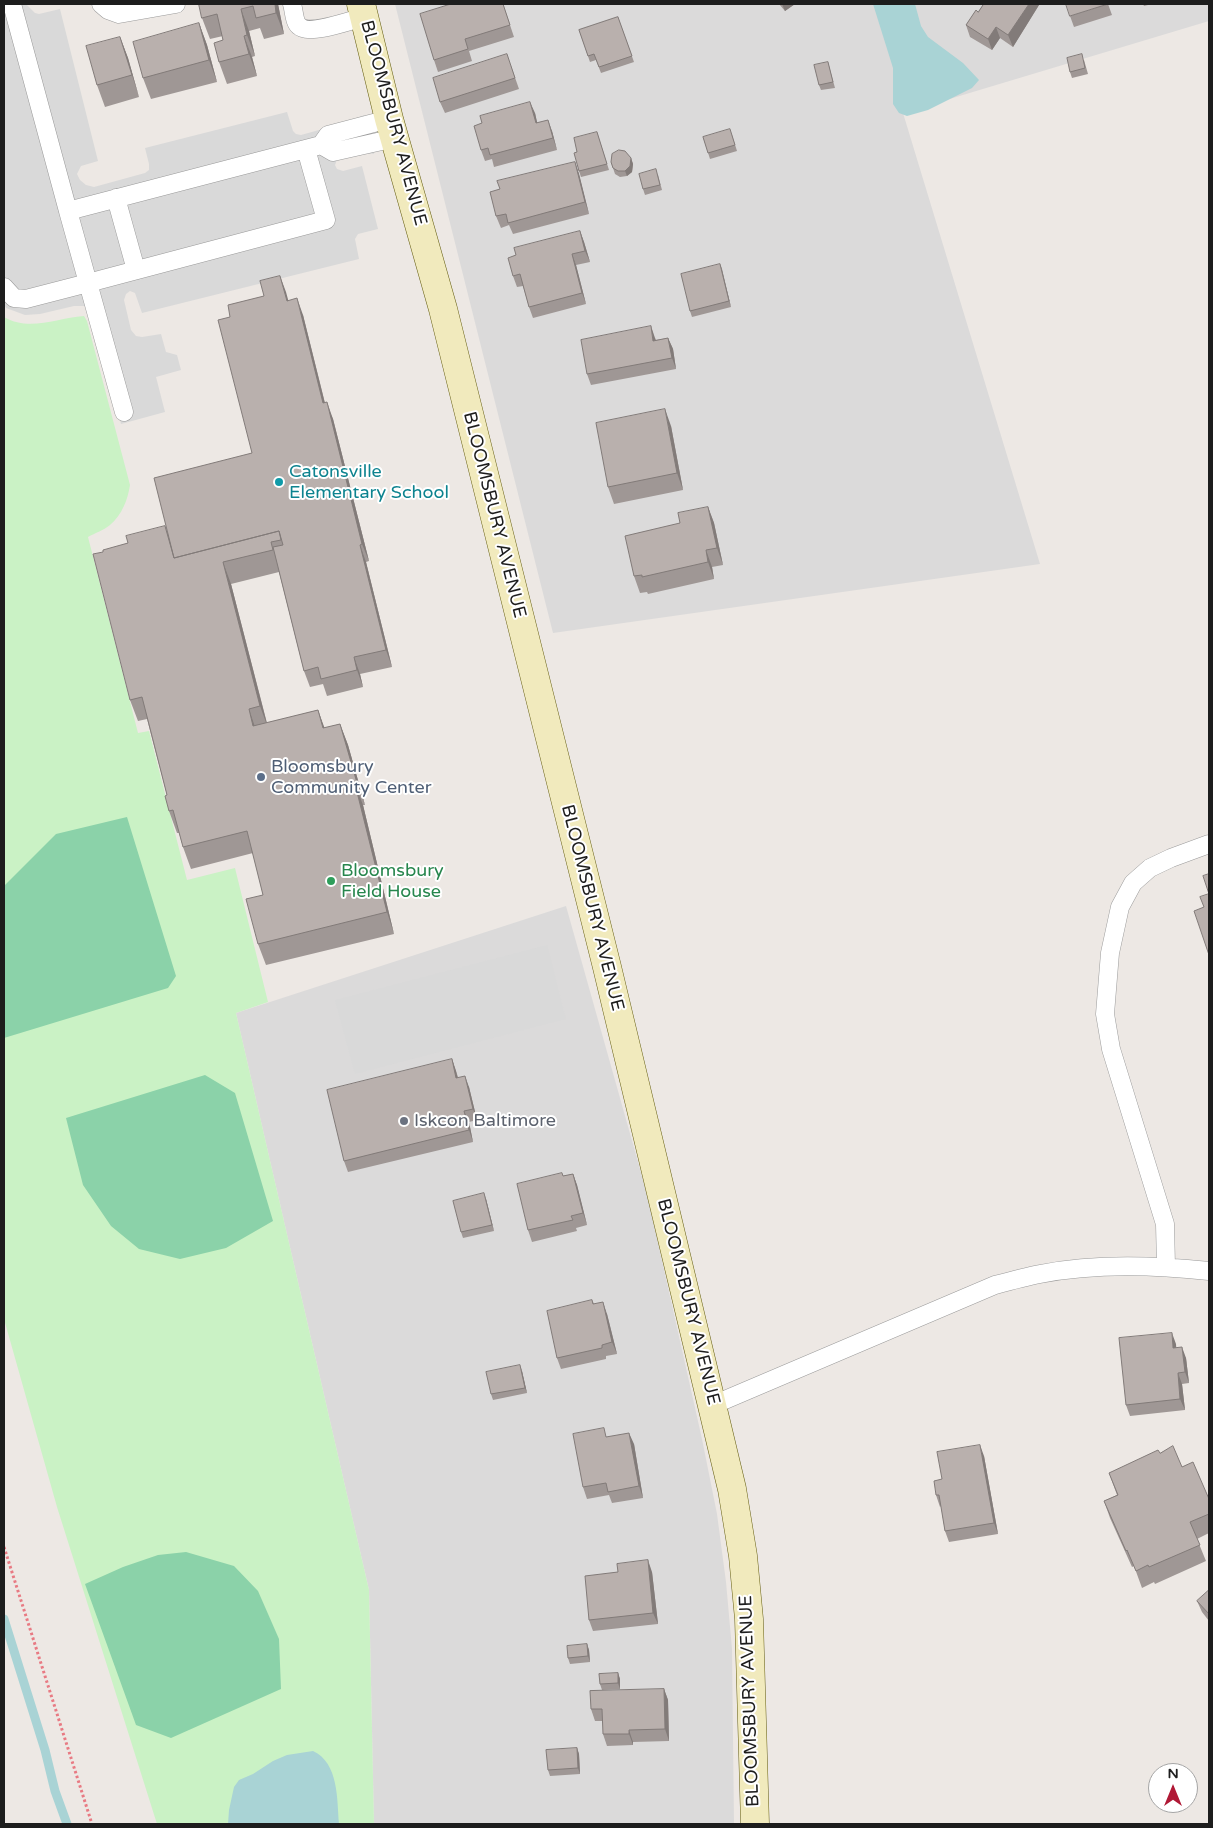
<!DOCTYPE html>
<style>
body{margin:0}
#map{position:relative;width:1213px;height:1828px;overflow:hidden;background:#ede8e4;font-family:"Varela Round",sans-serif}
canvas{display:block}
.frame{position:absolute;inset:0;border:5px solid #1d1d1d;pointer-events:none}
.north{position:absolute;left:1148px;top:1763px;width:50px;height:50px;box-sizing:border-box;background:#fff;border:1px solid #a5a5a5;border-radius:50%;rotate:0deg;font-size:14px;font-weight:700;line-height:20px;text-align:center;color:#1d1d1d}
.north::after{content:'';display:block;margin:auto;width:18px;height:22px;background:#b01936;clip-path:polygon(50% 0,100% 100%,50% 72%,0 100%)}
</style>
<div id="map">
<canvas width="1213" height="1828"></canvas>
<div class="frame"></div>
<div class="north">N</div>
</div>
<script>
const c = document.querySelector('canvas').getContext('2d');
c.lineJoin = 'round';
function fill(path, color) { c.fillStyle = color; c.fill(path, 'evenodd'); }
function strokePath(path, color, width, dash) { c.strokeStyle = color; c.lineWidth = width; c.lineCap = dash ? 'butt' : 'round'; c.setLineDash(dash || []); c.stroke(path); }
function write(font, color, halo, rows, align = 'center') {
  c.font = font + ' "Varela Round",sans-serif'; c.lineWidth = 4; c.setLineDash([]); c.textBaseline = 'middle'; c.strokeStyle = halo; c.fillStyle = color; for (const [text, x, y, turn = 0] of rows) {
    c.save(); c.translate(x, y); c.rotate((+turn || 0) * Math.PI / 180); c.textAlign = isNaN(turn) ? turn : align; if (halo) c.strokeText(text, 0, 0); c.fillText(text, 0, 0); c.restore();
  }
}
fill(new Path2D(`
 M395,4H1209V21L903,113L1040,564L553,633Z
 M566,906L647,1194L702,1439L717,1514L726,1582L732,1649L734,1824H374L369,1590L236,1013Z`), '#dbdada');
fill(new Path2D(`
 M84,316L87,321L130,485C128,499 122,515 110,525C104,530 95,533 88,537L138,733L149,731L187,880L235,868L268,1002L236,1013L369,1590L374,1824H157L57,1507L4,1319V317C30,332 56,318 84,316Z`), '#caf2c5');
fill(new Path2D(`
 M127,817L176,976L168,988L4,1038V886L56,834Z
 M205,1075L235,1093L273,1221L226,1248L180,1259L139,1249L111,1226L83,1185L66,1118Z
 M186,1552L234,1566L258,1591L279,1639L281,1689L171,1738L136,1725L85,1584L123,1567L158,1555Z`), '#8bd2a9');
fill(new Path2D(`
 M12,4H26L35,13L39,14L60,9L98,161L81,166L77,174L80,180L86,185L94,187L145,173L149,170V164L145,148L287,112L293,131L296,134L301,135L348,122L364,115L374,154L366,153L337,160L335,165L337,169L343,171L362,166L378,229L358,234L355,239L359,259L142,313L135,293L130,291L126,294L124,300L131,330L136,336L142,337L161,334L166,352L177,355L181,370L156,377L165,412L121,424L93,314L86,306H74L40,314L25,315L6,308L4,304V19L5,6Z
 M547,945L566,1019L355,1074L335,1000Z`), '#d9d9d9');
fill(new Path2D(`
 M873,4H915L921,26L928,37L963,63L979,80L972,88L928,110L907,116L899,113L893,104V68Z
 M313,1751C339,1763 337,1800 339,1824H228L229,1810L234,1787L239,1780L253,1774L273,1761L287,1755Z`), '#a9d3d5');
strokePath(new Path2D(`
 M4,1619L45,1750L55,1791L67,1824`), '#a9d3d5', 9);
const lane = new Path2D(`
 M12,4L68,211L321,145L328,135L389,119
 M101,4L108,10L119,14L176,4
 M292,4C294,10 294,22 299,26C308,36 352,20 364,17
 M321,145L333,152L395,138
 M116,198L136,270
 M68,211L88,283L326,220L306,149
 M4,287L14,298L26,299L88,283L124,412
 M1166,1266L1165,1224L1111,1049L1105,1014L1110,953L1120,907L1133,883L1150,868L1171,858L1209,844
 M713,1405L995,1285C1010,1281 1025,1277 1040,1274C1095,1263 1154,1265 1209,1271`);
const secondary = new Path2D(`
 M361,4L389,119L443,309L607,967L732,1489L743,1556L749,1619L755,1824`);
strokePath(lane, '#9a9a9a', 19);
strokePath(secondary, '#655e12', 29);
strokePath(new Path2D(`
 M4,1547L92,1824`), '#e87a83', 3, [2.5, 2.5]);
strokePath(lane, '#fff', 18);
strokePath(secondary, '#f1eabd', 28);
fill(new Path2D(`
 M199,4H281H278L284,34L264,39L260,28L249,31L255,56L252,57L257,76L227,84L219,62L223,40V36L210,39L202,18Z
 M503,4L514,37L469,51L472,61L438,72L434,60Z
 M779,4H795L785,11Z
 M984,4H1038L1039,5L1013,47L1000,38L992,50L970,37L966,25L978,12Z
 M1108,4L1112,15L1074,27L1070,16Z
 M1143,4H1152L1144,6Z
 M618,17L634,62L601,73L596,60L590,62L579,30Z
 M199,23L207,45L217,82L151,99L143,78Z
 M120,37L128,58L139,97L105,107L97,85Z
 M1084,60L1088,74L1072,78L1070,72Z
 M828,62L835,88L821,90L819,85Z
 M511,66L519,89L445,113L440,102Z
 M535,113L537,123L552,131L557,150L494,167L492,159L485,161L481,150Z
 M597,132L609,170L581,177L579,171L577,152Z
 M732,135L737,151L710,159L703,137Z
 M631,158L633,164L632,172L627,176L620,177L615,174L611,162Z
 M575,162L579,174L589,214L513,234L509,225L501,228L496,216L500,189Z
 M658,175L662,190L645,195L643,189Z
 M580,231L584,242L590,262L576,265L586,304L533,318L529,307L523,286L517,287L513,276L516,255Z
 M720,264L731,307L692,317L690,311Z
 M280,276L288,301L303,315L325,403L333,419L369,561L366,562L392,667L360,674L363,687L327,696L323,684L310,687L304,671L279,572L231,584L267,723L318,710L324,728L340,724L348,745L365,805H363L394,934L266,965L258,944L263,895L253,853L191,869L183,847L179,833H177L169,811L167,795L147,719L138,721L130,700L103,552L128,543L165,526L168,533L252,453L264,296Z
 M655,338L656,340L668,338L673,349L676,369L591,385L587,374Z
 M671,426L683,490L614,504L608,487Z
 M708,507L714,523L723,565L712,567L714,579L648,594L647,592L640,593L634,576L680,523Z
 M452,1059L458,1077L469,1087L477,1120L469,1122L473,1142L348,1172L344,1161Z
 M573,1174L577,1185L587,1225L576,1228L577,1231L532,1242L528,1230L563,1176Z
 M486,1199L494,1231L463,1238L461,1232Z
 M592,1300L594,1304L607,1314L617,1354L606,1356V1359L561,1369L557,1358Z
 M1176,1344V1348L1186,1358L1189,1383L1182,1384L1185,1410L1130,1416L1126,1405Z
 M522,1371L527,1393L493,1400L491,1394Z
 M608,1437L634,1444L643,1498L612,1503L609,1495L587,1499L583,1487Z
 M1160,1453L1182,1467L1209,1499V1533L1197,1539L1206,1561L1155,1584L1154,1582L1142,1588L1134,1566L1132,1567L1110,1518L1104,1501L1117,1495L1109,1473Z
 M984,1456L998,1534L949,1542L945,1531L941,1506L940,1507L936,1495L942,1479Z
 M618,1572H652L658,1624L593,1631L589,1620Z
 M1209,1590V1621L1202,1612L1197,1601Z
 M587,1644L589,1650L590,1662L570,1664L568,1658Z
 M618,1673L620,1679V1689L602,1690L600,1684Z
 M664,1689L668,1700L669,1741L633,1742V1745L607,1746L603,1734V1721H595L591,1709Z
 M577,1748L579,1754L580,1774L550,1776L548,1770Z`), '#9f9795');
fill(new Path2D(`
 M275,4H278L284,34L276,13Z
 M782,4H795L785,11Z
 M1029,4H1038L1039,5L1013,47L1008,35Z
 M241,9L249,31L255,56L247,35Z
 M199,23L207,45L217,82L209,60Z
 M996,27L1000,38L992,50L988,39Z
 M244,36L252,57L257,76L249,54Z
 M120,37L128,58L139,97L132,75Z
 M530,102L535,113L540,135L536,123Z
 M548,120L552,131L557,150L553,138Z
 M631,158L633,164L632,172L627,176L625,171Z
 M575,162L579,174L589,214L585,202Z
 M580,231L584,242L590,262L585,251Z
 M572,254L576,265L586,304L582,293Z
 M720,264L722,269L731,307L729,301Z
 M280,276L286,292L293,318L287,301Z
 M297,298L303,315L329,420L323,403Z
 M651,326L655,338L658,352L653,341Z
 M668,338L673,349L676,369L672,358Z
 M327,402L333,419L369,561L362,544Z
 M665,409L671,426L683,490L677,473Z
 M708,507L714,523L723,565L717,548Z
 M360,545L366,562L392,667L386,650Z
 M706,550L712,567L714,579L708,562Z
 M223,562L231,584L268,728L260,706Z
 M354,657L360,674L363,687L357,670Z
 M249,709L256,730L253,726Z
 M318,710L326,732L323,728Z
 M340,724L348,745L365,805L357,783Z
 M355,784L363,805L394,934L387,912Z
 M452,1059L456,1071L460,1089L456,1078Z
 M465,1076L469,1087L477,1120L473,1109Z
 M464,1111L469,1122L473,1142L469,1130Z
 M573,1174L577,1185L587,1225L583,1213Z
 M484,1193L486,1199L494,1231L492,1225Z
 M603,1302L607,1314L617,1354L612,1342Z
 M1172,1333L1176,1344L1177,1359L1173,1348Z
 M1182,1347L1186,1358L1189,1383L1185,1372Z
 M520,1365L522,1371L527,1393L525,1388Z
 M1178,1373L1182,1384L1185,1410L1180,1399Z
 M629,1433L634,1444L643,1498L639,1486Z
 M980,1445L984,1456L998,1534L994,1523Z
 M648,1560L652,1572L658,1624L653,1613Z
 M587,1644L589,1650L590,1662L588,1656Z
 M618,1673L620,1679V1689L618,1683Z
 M664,1689L668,1700L669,1741L665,1729Z
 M629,1730L633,1742V1745L629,1734Z
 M577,1748L579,1754L580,1774L578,1768Z`), '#827b79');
const building = new Path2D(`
 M199,4H275L276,13L256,18L253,6L241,9L247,35L244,36L249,54L219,62L214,43L223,40L217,14L202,18Z
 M451,4H503L510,25L465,39L468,49L434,60L420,14Z
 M984,4H1029L1008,35L996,27L988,39L966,25L976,10L978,12Z
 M1066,4H1108L1070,16Z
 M618,17L632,56L599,67L594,54L588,56L579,30Z
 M199,23L209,60L143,78L133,42Z
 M120,37L132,75L97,85L86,46Z
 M507,54L515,78L440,102L433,78Z
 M1082,54L1085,68L1070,72L1067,58Z
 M828,62L833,82L819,85L814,65Z
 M530,102L536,123L548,120L553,138L490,155L488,148L481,150L474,126L482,123L480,116Z
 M730,129L735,145L708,153L703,137Z
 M597,132L607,164L579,171L574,153L577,152L574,138Z
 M619,150L625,151L631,158L630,166L625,171H618L613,168L611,162L612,154Z
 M575,162L585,202L508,223L506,214L496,216L490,192L500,189L497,181Z
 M656,169L660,185L643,189L639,174Z
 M580,231L585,251L572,254L582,293L529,307L520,274L513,276L508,258L516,255L514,248Z
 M720,264L729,301L690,311L681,274Z
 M280,276L287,301L297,298L323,403L327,402L362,544L360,545L386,650L354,657L357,670L321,679L318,667L304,671L273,547L283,545L279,531L174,558L154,478L252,453L218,320L230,317L228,305L264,296L260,281Z
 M651,326L653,341L668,338L672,358L587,374L581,340Z
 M665,409L677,473L608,487L596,423Z
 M708,507L717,548L706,550L708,562L642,577V575L634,576L625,536L680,523L678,513Z
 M165,526L174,558L279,531L281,540L271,542L273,550L223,562L260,706L249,709L253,726L318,710L323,728L340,724L357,783L355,784L387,912L258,944L246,899L263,895L247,831L183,847L173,810L169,811L165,796L167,795L142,697L130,700L93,554L103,552V550L128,543L126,536Z
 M1209,874V894L1203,876Z
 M1209,894V955L1194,911L1204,907L1200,897Z
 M452,1059L456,1078L465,1076L473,1109L464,1111L469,1130L344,1161L327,1090Z
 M562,1173L563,1176L573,1174L583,1213L571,1216L573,1220L528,1230L517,1184Z
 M484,1193L492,1225L461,1232L453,1201Z
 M592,1300L593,1304L603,1302L612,1342L602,1345V1348L557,1358L547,1311Z
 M1172,1333L1173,1348L1182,1347L1185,1372L1178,1373L1180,1399L1126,1405L1119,1338Z
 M520,1365L525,1388L491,1394L486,1372Z
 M604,1428L606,1437L629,1433L639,1486L608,1492L606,1483L583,1487L573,1434Z
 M980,1445L994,1523L945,1531L939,1495H936L934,1481L942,1479L937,1452Z
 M1173,1446L1182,1467L1193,1462L1209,1499V1514L1190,1522L1200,1545L1149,1567L1148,1565L1136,1571L1127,1550L1126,1551L1104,1501L1118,1495L1109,1473L1158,1450L1160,1453Z
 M648,1560L653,1613L589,1620L585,1576L618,1572L617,1564Z
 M1209,1590V1614L1197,1601Z
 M587,1644L588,1656L568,1658L567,1646Z
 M618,1673V1683L600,1684L599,1674Z
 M664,1689L665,1729L629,1730V1734H603L602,1709H591L590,1691Z
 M577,1748L578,1768L548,1770L546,1750Z`);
fill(building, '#b9b0ad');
strokePath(building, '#827b79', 1);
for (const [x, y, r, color] of [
 [279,482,5,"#0f9aa8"],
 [261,777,5,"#5c6f8a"],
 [331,881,5,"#2e9e5b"],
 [404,1121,5,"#6b7280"]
]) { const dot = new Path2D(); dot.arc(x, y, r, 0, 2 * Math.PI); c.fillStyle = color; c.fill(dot); strokePath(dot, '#fff', 2); }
write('18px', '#1d1d1d', '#fff', [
 ["BLOOMSBURY AVENUE",393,123,75],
 ["BLOOMSBURY AVENUE",494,515,76],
 ["BLOOMSBURY AVENUE",592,908,76],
 ["BLOOMSBURY AVENUE",688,1302,76],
 ["BLOOMSBURY AVENUE",750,1701,-92]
]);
write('18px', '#0d838f', '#fff', [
 ["Catonsville",289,472],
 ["Elementary School",289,493]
], 'left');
write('18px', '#4e5e75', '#fff', [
 ["Bloomsbury",271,767],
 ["Community Center",271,788]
], 'left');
write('18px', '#27864d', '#fff', [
 ["Bloomsbury",341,871],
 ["Field House",341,892]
], 'left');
write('18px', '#5b616d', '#fff', [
 ["Iskcon Baltimore",414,1121]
], 'left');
</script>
